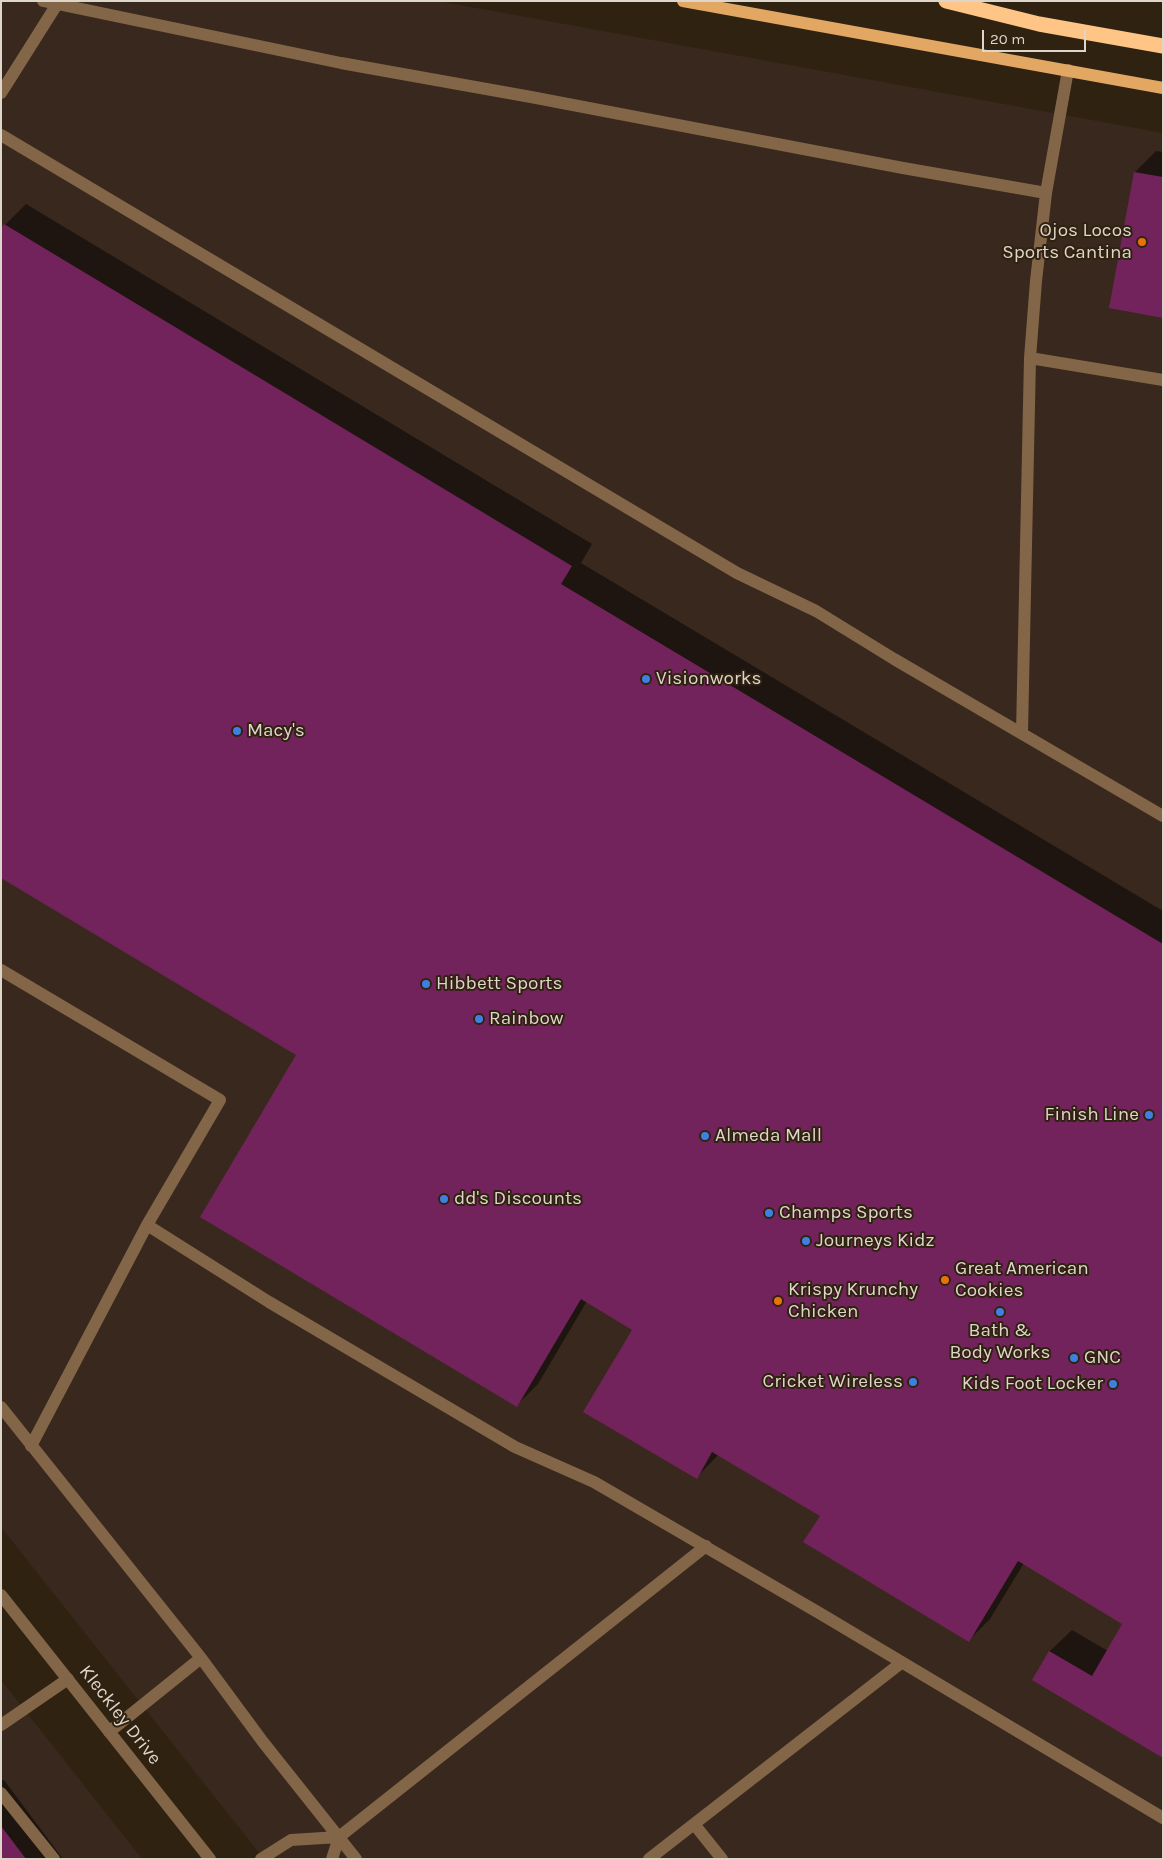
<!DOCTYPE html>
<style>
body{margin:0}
#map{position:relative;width:1164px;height:1860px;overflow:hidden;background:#302211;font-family:Karla,sans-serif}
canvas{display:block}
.frame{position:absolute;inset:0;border:2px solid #dfd6cb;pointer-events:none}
.scale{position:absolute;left:982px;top:30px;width:104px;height:22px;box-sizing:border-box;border:2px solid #dfd6cb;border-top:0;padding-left:6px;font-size:15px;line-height:18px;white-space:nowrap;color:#dfd6cb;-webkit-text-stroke:4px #302211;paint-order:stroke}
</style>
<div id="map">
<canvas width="1164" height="1860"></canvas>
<div class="frame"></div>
<div class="scale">20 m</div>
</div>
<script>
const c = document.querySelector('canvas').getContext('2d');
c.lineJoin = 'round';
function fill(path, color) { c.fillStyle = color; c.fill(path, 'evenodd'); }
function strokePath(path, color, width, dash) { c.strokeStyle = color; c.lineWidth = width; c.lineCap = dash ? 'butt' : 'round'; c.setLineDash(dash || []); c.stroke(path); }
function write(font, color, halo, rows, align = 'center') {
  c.font = font + ' Karla,sans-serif'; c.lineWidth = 4; c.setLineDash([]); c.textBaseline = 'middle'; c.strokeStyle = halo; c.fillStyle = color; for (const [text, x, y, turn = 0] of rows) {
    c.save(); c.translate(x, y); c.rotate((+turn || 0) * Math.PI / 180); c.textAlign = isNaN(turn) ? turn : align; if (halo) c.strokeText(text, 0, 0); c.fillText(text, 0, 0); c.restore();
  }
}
fill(new Path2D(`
 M1,1H438L1163,133V1859H264L1,1527Z
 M1,1680L142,1859H1Z`), '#39281e');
fill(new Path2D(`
 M1156,151L1163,152V316L1135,172Z
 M26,204L592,544L581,563L1163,911V1756L1034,1679L1050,1651L1072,1630L1108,1651L1124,1623L1024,1563L990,1619L969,1640L821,1516L719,1454L696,1478L634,1330L587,1301L538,1384L517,1405L298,1054L5,225Z
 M4,1780L63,1859H1V1781Z`), '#0007');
fill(new Path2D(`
 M1134,172L1163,177V318L1109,308Z
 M4,224L572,566L561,584L1163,944V1758L1032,1680L1049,1651L1092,1676L1122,1624L1018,1561L969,1642L803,1542L820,1516L712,1452L697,1479L583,1412L632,1330L581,1299L517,1407L200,1217L296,1055L1,878V229Z
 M1,1826L26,1859H1Z`), '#73235b');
strokePath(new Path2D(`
 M43,1L341,63L531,97L903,168L1046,193L1036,281L1030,358L1163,380
 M1,93L59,1
 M1,135L737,573L816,611L894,659L1163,816
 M1046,193L1068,70
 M1022,733L1030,358
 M1,970L220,1100L147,1225L269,1302L515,1447L594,1482L821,1614L1163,1818
 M1,1407L201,1658L263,1742L356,1859
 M31,1446L147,1225
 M1,1595L210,1859
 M1,1725L68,1679
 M109,1732L201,1658
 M1,1793L54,1859
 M694,1824L722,1859
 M261,1859L291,1840L339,1837L706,1546
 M332,1859L339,1837
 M649,1859L901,1663`), '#836647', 12);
strokePath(new Path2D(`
 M683,1L1163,88`), '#e3a764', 12);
strokePath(new Path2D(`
 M946,1L1039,24L1163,46`), '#ffc586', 15);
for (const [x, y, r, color] of [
 [1142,242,5,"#e8710a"],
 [646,679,5,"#3f7fe0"],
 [237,731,5,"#3f7fe0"],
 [426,984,5,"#3f7fe0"],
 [479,1019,5,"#3f7fe0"],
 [1149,1115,5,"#3f7fe0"],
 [705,1136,5,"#3f7fe0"],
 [444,1199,5,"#3f7fe0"],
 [769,1213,5,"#3f7fe0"],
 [806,1241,5,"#3f7fe0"],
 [945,1280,5,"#e8710a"],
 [778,1301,5,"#e8710a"],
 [1000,1312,5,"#3f7fe0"],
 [1074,1358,5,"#3f7fe0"],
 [913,1382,5,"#3f7fe0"],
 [1113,1384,5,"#3f7fe0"]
]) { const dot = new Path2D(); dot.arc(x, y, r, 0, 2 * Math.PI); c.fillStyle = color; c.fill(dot); strokePath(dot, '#302211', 2); }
write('19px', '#dfd6cb', '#302211', [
 ["Ojos Locos",1132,231,"right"],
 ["Sports Cantina",1132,253,"right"],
 ["Visionworks",656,679],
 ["Macy's",247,731],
 ["Hibbett Sports",436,984],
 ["Rainbow",489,1019],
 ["Finish Line",1139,1115,"right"],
 ["Almeda Mall",715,1136],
 ["dd's Discounts",454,1199],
 ["Champs Sports",779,1213],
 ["Journeys Kidz",816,1241],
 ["Great American",955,1269],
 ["Cookies",955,1291],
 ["Krispy Krunchy",788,1290],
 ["Chicken",788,1312],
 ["Bath &",1000,1331,"center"],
 ["Body Works",1000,1353,"center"],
 ["GNC",1084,1358],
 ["Cricket Wireless",903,1382,"right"],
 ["Kids Foot Locker",1103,1384,"right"]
], 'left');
write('19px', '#dfd6cb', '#302211', [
 ["Kleckley Drive",120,1715,52]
]);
</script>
